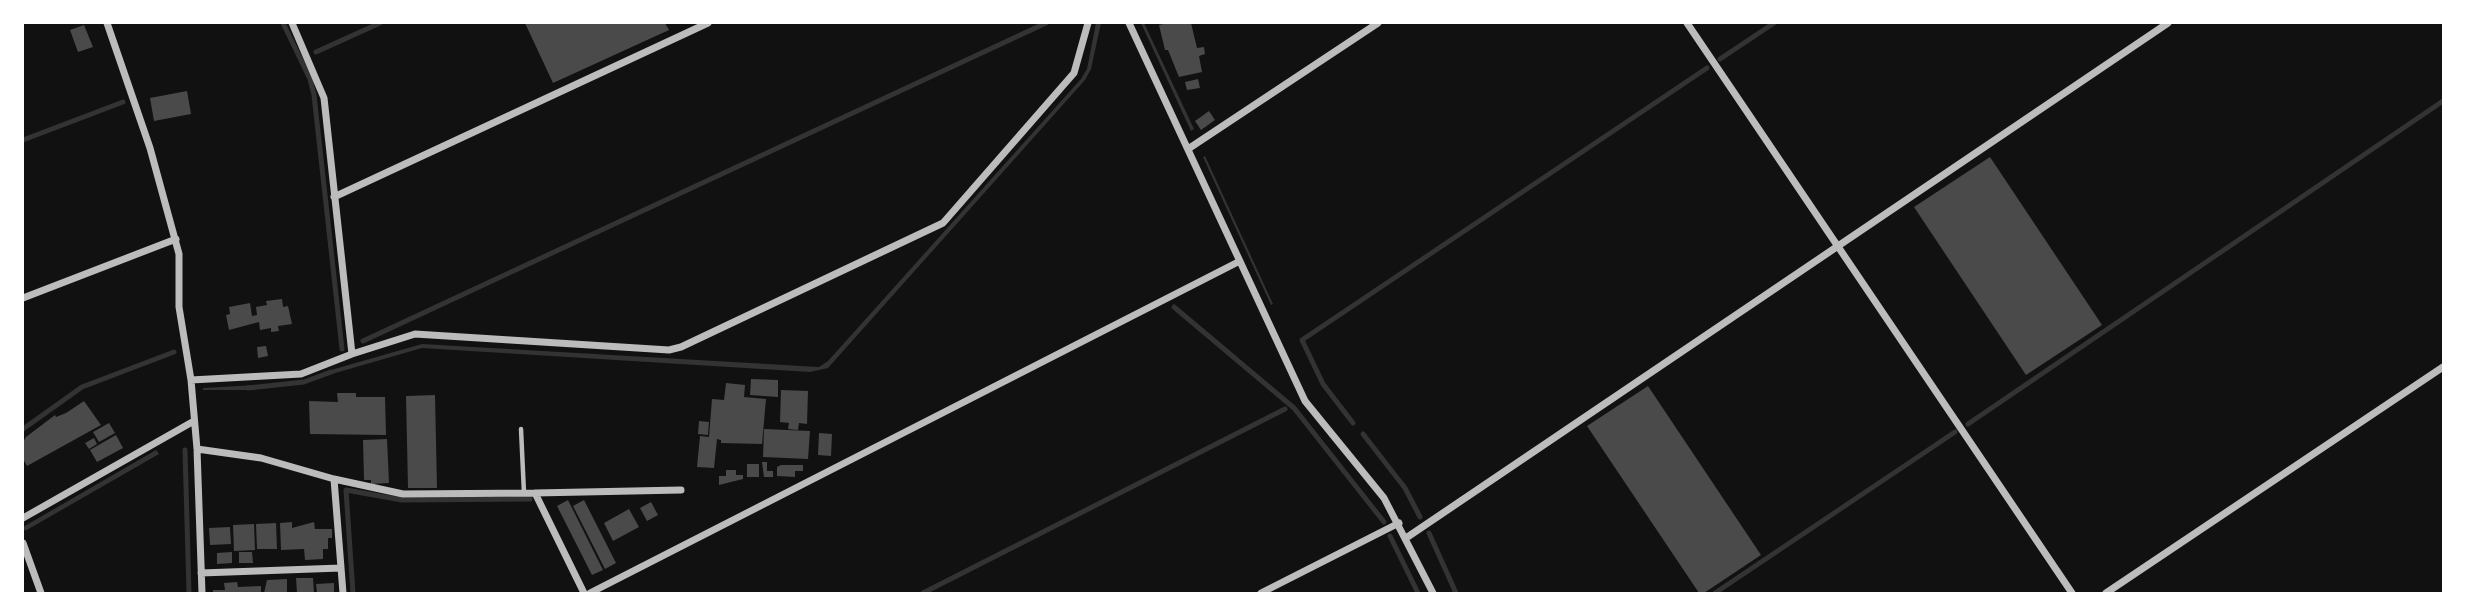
<!DOCTYPE html>
<style>
body{margin:0}
#map{position:relative;width:2466px;height:616px;overflow:hidden;background:#111;font-family:"Sofia Sans Condensed",sans-serif}
canvas{display:block}
.frame{position:absolute;inset:0;border:24px solid #fff;pointer-events:none}
</style>
<div id="map">
<canvas width="2466" height="616"></canvas>
<div class="frame"></div>
</div>
<script>
const c = document.querySelector('canvas').getContext('2d');
c.lineJoin = 'round';
function fill(path, color) { c.fillStyle = color; c.fill(path, 'evenodd'); }
function strokePath(path, color, width, dash) { c.strokeStyle = color; c.lineWidth = width; c.lineCap = dash ? 'butt' : 'round'; c.setLineDash(dash || []); c.stroke(path); }
fill(new Path2D(`
 M1096,23H1101L1091,69L1085,80L828,368L810,372L422,348L325,376L324,372L422,344L819,367L828,361L1081,79L1087,69Z
 M1141,23H1144L1194,129L1191,131Z
 M1205,156L1273,304L1271,305L1203,157Z
 M256,385L255,390H203V388Z
 M156,450L159,454L25,531L23,527Z`), '#333');
strokePath(new Path2D(`
 M283,23L310,79L314,95L342,349
 M316,52L380,23
 M1720,59L1774,23
 M23,140L123,102
 M1174,307L1294,408L1384,522
 M363,341L1046,23
 M248,388L304,382L331,372
 M1353,423L1323,384L1302,340L1707,68
 M1968,424L2443,101
 M23,429L82,387L174,352
 M1363,434L1405,488L1420,517
 M185,450L189,593
 M1429,533L1456,593
 M1390,536L1418,593
 M353,593L346,490L402,500L530,499
 M923,593L1285,409
 M1715,593L1955,432`), '#333', 5);
fill(new Path2D(`
 M525,23H665L669,30L553,83Z
 M1168,23H1191L1197,48L1204,47L1205,54L1199,56L1202,72L1179,77L1168,50H1165L1159,25Z
 M84,25L93,47L78,52L70,30Z
 M1198,79L1200,88L1187,90L1185,82Z
 M187,91L191,114L154,121L150,98Z
 M1209,111L1215,120L1201,130L1195,121Z
 M1990,157L2102,325L2026,375L1914,207Z
 M282,299L283,307L288,306L292,324L278,326L279,331L271,332V328L260,330L259,322L229,330L226,315L230,314L229,307L250,303L252,316L257,315L256,307L267,305L266,301Z
 M266,346L268,356L258,358L257,347Z
 M751,379L778,380V397L750,395Z
 M726,383L745,385L744,397L766,399L762,444L721,443V440L717,439L714,468L697,467L700,436L709,437L712,399L724,400Z
 M1648,386L1761,555L1704,593H1699L1587,426Z
 M781,390L808,391L807,424L799,423L798,430L788,429L789,423L780,422Z
 M337,393H356V397H385L386,435L310,434L309,401L338,402Z
 M435,395L437,488H408L406,396Z
 M84,401L101,425L27,466L23,459V442L26,437L55,415L56,417L66,413Z
 M699,421L709,422L708,435L698,434Z
 M109,423L115,433L99,442L93,432Z
 M764,429L810,431L808,459L763,457Z
 M819,433L832,434L831,456L818,455Z
 M116,435L123,448L97,462L90,450Z
 M94,438L97,444L89,449L85,443Z
 M387,439L389,483L371,484V480H364L363,440Z
 M762,462H767V471H773V477H764Z
 M747,464H759V477H747Z
 M781,465H803V471H795V477L777,476V467Z
 M726,470H736V475H743V479L719,485V476H726Z
 M568,500L603,570L592,575L557,506Z
 M584,500L616,563L605,569L573,506Z
 M651,502L658,515L647,521L640,508Z
 M629,509L639,527L613,541L604,523Z
 M292,522V528L314,522L315,529H332V538H328V549H323V559L305,560L304,549L281,550L280,523Z
 M276,523L277,549H257L256,524Z
 M254,524L255,550L234,551L233,525Z
 M230,527L231,544L210,545L209,528Z
 M232,552V563L217,564V553Z
 M239,552H252L253,563H239Z
 M296,578H313L314,593H297Z
 M287,579V593H264L267,580Z
 M237,582L238,587L261,586V593H213V590H225L224,583Z
 M334,583V593H317L316,584Z`), '#4a4a4a');
strokePath(new Path2D(`
 M521,429L524,493`), '#bcbcbc', 4.5);
strokePath(new Path2D(`
 M107,23L150,148L179,254V307L191,380L197,449L202,593
 M292,23L324,98L352,354L415,334L669,350L681,347L943,223L1074,73L1088,23
 M1129,23L1305,401L1384,498L1433,593
 M1687,23L2072,593
 M1188,149L1378,23
 M334,197L708,23
 M23,298L176,239
 M191,380L301,374L352,354
 M197,449L261,458L334,479L343,593
 M334,479L403,494L535,493L584,593
 M535,493L681,490
 M23,518L194,421
 M1406,538L2168,23
 M23,543L41,593
 M201,573L341,568
 M590,593L1240,261
 M1261,593L1399,523
 M2106,593L2443,367`), '#bcbcbc', 7);
</script>
